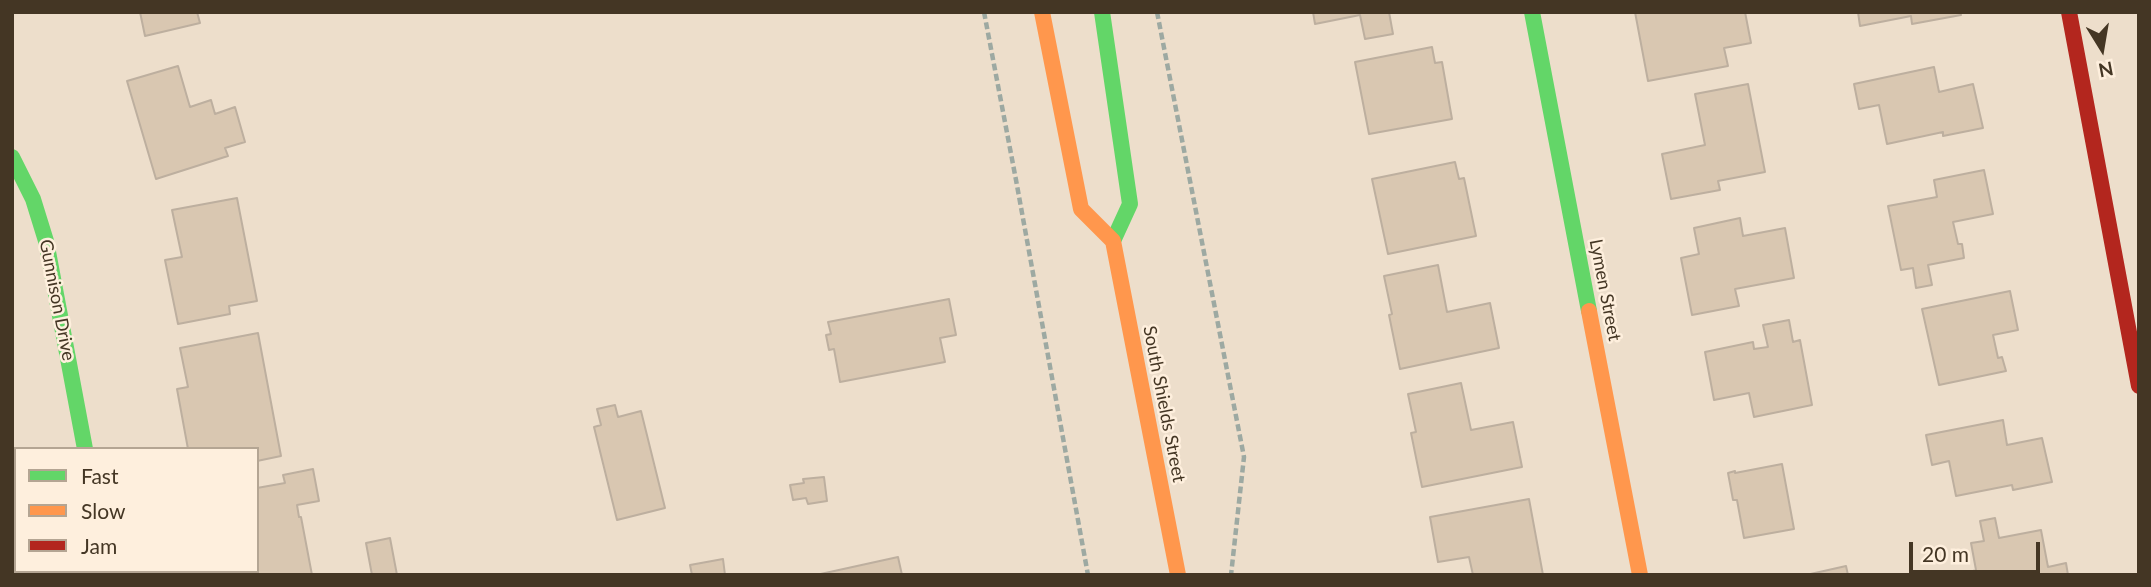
<!DOCTYPE html>
<style>
body{margin:0}
#map{position:relative;width:2151px;height:587px;overflow:hidden;background:#eddecb;font-family:Lato,sans-serif}
canvas{display:block}
.frame{position:absolute;inset:0;border:14px solid #443624;pointer-events:none}
.legend{position:absolute;left:14px;top:447px;width:245px;height:126px;box-sizing:border-box;background:#feefdd;border:2px solid #b4a593;margin:0;padding:9px 12px;list-style:none;font-size:21px;color:#443624}
.legend li{display:flex;align-items:center;gap:14px;height:35px}
.legend b{width:35px;border:2px solid #b4a593}
.north{position:absolute;left:2067px;top:14px;width:70px;height:70px;-webkit-text-stroke:5px #feefdd;paint-order:stroke;rotate:169deg;font-size:19px;font-weight:700;line-height:28px;text-align:center;color:#443624}
.north::after{content:'';display:block;margin:auto;width:24px;height:32px;background:#443624;clip-path:polygon(50% 0,100% 100%,50% 72%,0 100%)}
.scale{position:absolute;left:1909px;top:542px;width:131px;height:32px;box-sizing:border-box;border:4px solid #443624;border-top:0;padding-left:9px;font-size:21px;line-height:24px;white-space:nowrap;color:#443624;-webkit-text-stroke:5px #feefdd;paint-order:stroke}
</style>
<div id="map">
<canvas width="2151" height="587"></canvas>
<div class="frame"></div>
<ul class="legend">
<li><b style="height:9px;background:#63d668"></b>Fast</li>
<li><b style="height:9px;background:#ff974d"></b>Slow</li>
<li><b style="height:9px;background:#b3261e"></b>Jam</li>
</ul>
<div class="north">N</div>
<div class="scale">20 m</div>
</div>
<script>
const c = document.querySelector('canvas').getContext('2d');
c.lineJoin = 'round';
function fill(path, color) { c.fillStyle = color; c.fill(path, 'evenodd'); }
function strokePath(path, color, width, dash) { c.strokeStyle = color; c.lineWidth = width; c.lineCap = dash ? 'butt' : 'round'; c.setLineDash(dash || []); c.stroke(path); }
function write(font, color, halo, rows, align = 'center') {
  c.font = font + ' Lato,sans-serif'; c.lineWidth = 5; c.setLineDash([]); c.textBaseline = 'middle'; c.strokeStyle = halo; c.fillStyle = color; for (const [text, x, y, turn = 0] of rows) {
    c.save(); c.translate(x, y); c.rotate((+turn || 0) * Math.PI / 180); c.textAlign = isNaN(turn) ? turn : align; if (halo) c.strokeText(text, 0, 0); c.fillText(text, 0, 0); c.restore();
  }
}
const building = new Path2D(`
 M140,12H197L200,23L145,36Z
 M1313,12H1389L1393,34L1365,39L1360,15L1315,24Z
 M1635,12H1745L1751,43L1724,48L1728,66L1648,81Z
 M1858,12H1960L1961,15L1912,24L1911,16L1860,26Z
 M1432,47L1435,63L1442,62L1452,119L1369,134L1355,62Z
 M178,66L190,107L211,100L215,114L235,107L245,142L225,148L228,156L156,179L127,81Z
 M1934,67L1939,92L1973,84L1983,128L1943,136V132L1887,144L1879,105L1859,109L1854,84Z
 M1748,84L1765,172L1718,181L1720,190L1671,199L1662,154L1705,145L1695,94Z
 M1455,162L1459,179L1464,178L1476,236L1388,254L1372,179Z
 M1984,170L1993,214L1953,222L1958,244H1962L1964,258L1928,265L1932,285L1916,288L1913,268L1901,270L1888,206L1937,197L1934,180Z
 M237,198L257,301L229,306L230,314L178,324L165,260L182,257L172,210Z
 M1740,218L1743,236L1785,228L1794,278L1735,289L1739,306L1692,315L1681,258L1699,254L1694,228Z
 M1438,265L1447,312L1490,303L1499,348L1400,369L1389,315L1392,314L1384,276Z
 M2010,291L2018,330L1993,335L1998,358L2002,357L2006,371L1939,385L1922,309Z
 M949,299L956,335L940,338L945,362L840,382L834,349L829,350L826,335L831,334L828,322Z
 M1789,320L1793,342L1800,340L1812,405L1754,417L1749,393L1714,400L1705,352L1753,342L1754,349L1768,347L1763,325Z
 M258,333L281,456L257,461V449H188L177,389L188,387L180,348Z
 M1461,383L1471,430L1513,422L1522,467L1422,487L1411,433L1416,432L1408,394Z
 M615,405L618,417L641,411L665,508L617,520L594,427L601,425L597,409Z
 M2003,420L2007,445L2042,438L2052,482L2013,490L2012,485L1956,496L1949,461L1932,465L1926,435Z
 M1782,464L1794,529L1744,538L1737,500H1733L1728,473L1735,471V473Z
 M313,469L319,501L297,505L299,517H301L312,575H228L227,571H257V488L285,483L283,475Z
 M824,477L827,501L808,504L806,498L793,500L790,485L804,483L803,479Z
 M1529,499L1543,575H1473L1469,557L1438,562L1430,517Z
 M1995,518L1999,538L2041,530L2048,567L2066,563L2068,575H1973V571L1976,570L1971,543L1984,541L1980,521Z
 M390,538L397,575H372L366,543Z
 M898,557L902,575H816Z
 M723,559L725,575H692L690,565Z
 M1846,566L1848,575H1806Z`);
fill(building, '#d9c7b1');
strokePath(building, '#bdaf9f', 2);
strokePath(new Path2D(`
 M984,12L1016,180L1088,575
 M1157,12L1244,457L1231,575`), '#9da9a2', 4.5, [7, 3.5]);
strokePath(new Path2D(`
 M109,571V575`), '#99aba6', 38);
strokePath(new Path2D(`
 M1102,12L1130,204L1113,241
 M1532,12L1589,311
 M12,157L33,199L46,241L85,449`), '#63d668', 16);
strokePath(new Path2D(`
 M1042,12L1081,209L1113,241L1178,575
 M1589,311L1640,575`), '#ff974d', 16);
strokePath(new Path2D(`
 M2069,12L2139,386`), '#b3261e', 16);
write('18px', '#443624', '#feefdd', [
 ["Lymen Street",1605,290,79],
 ["Gunnison Drive",57,300,79],
 ["South Shields Street",1164,404,79]
]);
</script>
